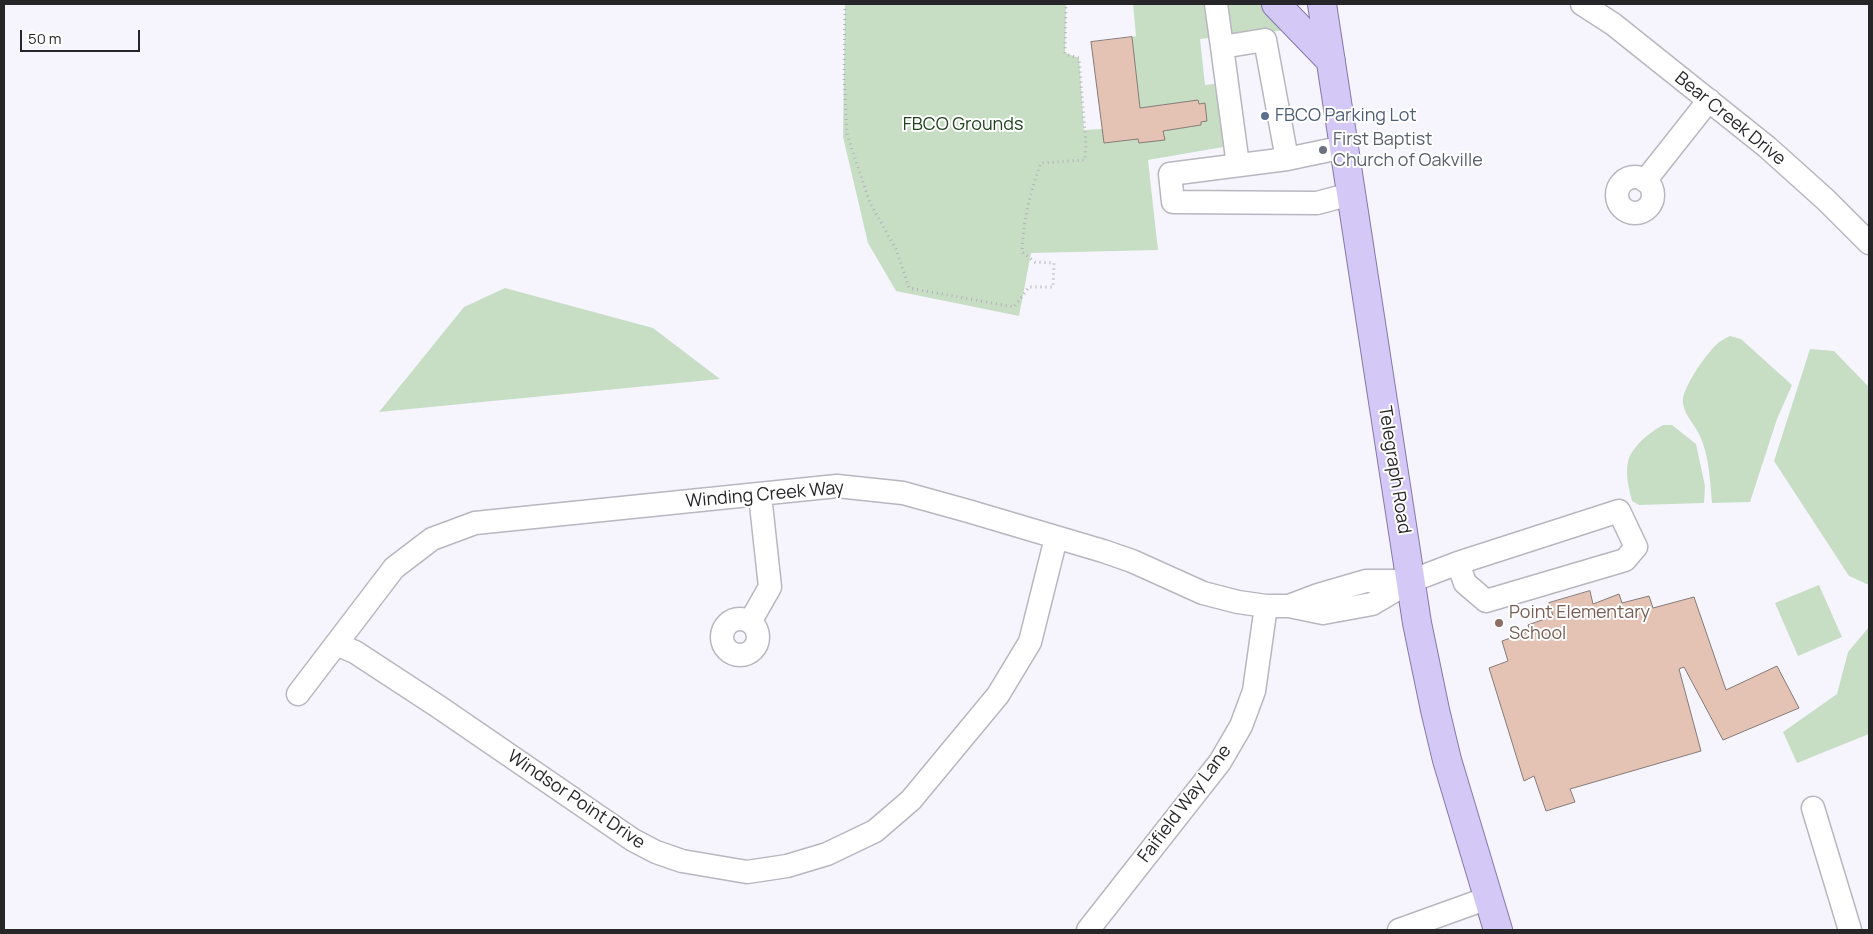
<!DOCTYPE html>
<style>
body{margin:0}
#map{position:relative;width:1873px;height:934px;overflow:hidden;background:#f6f5fe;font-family:Manrope,sans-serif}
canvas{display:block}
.frame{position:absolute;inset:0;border:5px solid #262629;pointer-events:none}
.scale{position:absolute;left:20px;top:30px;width:120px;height:22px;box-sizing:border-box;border:2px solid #262629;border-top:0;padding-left:6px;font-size:15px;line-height:18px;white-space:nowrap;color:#262629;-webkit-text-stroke:4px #fff;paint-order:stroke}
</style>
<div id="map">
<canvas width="1873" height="934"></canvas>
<div class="frame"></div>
<div class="scale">50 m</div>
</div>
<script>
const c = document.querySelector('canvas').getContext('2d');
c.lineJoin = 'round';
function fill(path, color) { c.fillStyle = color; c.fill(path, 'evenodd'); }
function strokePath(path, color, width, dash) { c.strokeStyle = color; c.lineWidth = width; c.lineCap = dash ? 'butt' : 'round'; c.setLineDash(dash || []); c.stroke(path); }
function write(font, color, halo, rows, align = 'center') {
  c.font = font + ' Manrope,sans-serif'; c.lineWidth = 4; c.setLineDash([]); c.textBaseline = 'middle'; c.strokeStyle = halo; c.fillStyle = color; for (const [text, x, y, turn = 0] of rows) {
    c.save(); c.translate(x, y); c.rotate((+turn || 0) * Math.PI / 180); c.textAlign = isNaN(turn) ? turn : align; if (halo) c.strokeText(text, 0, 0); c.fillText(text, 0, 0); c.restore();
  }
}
fill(new Path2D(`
 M845,4H1066L1065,53L1079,58L1084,130L1102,129L1104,143L1138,139L1139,143L1164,140L1163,131L1201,125L1205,103L1199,104L1198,100L1140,108L1132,37L1136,36L1133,4H1261L1273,12L1287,30L1200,39L1205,85L1223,83L1229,146L1148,160L1158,250L1031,253L1019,316L896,291L868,243L843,137Z
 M505,288L653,328L720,379L379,412L464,307Z
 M1730,336L1741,339L1792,385L1777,419L1750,502L1712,503C1710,480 1709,454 1699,434C1694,424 1685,415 1683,404C1680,390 1707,353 1717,344C1720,341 1725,338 1730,336Z
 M1810,349L1834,351L1869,387V585L1849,576L1774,461Z
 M1663,425H1672L1696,444L1705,486L1704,503L1639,505L1632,501C1629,490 1625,473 1628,462C1631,447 1650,432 1663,425Z
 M1819,585L1842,637L1798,656L1775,603Z
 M1869,627V734L1797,763L1783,732L1837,694L1848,652Z`), '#c7dec5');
const building = new Path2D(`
 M1132,37L1140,108L1198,100L1199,104L1205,103L1207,121L1201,122V125L1163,131L1165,140L1139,143L1138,139L1104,143L1091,42Z
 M1590,591L1593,604L1619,594L1622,603L1649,596L1653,608L1694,597L1726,690L1777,666L1799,708L1723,740L1684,667L1679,669L1701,751L1570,789L1575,802L1546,811L1534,776L1524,781L1489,668L1508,661L1502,641L1530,631L1528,625L1553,616L1549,603Z`);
fill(building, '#e4c2b4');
strokePath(building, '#847b77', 1);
const minor = new Path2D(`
 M1216,4L1222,47
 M1582,4L1613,24L1767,147L1826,200L1869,243
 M1344,147L1287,159L1170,174L1173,202L1317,203L1351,194
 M1238,165L1222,47L1265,40L1287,159
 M1617 195a18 18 0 1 1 36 0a18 18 0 1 1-36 0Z
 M1645,181L1709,100
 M1289,606L1318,595L1366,581H1409
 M722 637a18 18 0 1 1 36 0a18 18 0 1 1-36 0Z
 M750,622L770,587L760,495
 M336,644L355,652L439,707L633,840L656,852L682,861L747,872L787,866L827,854L875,831L911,800L998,695L1030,642L1056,538
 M298,694L394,568L432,539L475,523L837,486L903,493L968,511L1103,551L1132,561L1203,593L1238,602L1266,606H1289L1323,613L1372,604L1411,581L1458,563L1619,511L1636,547L1625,560L1486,601L1465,583L1458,563
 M1813,808L1850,930
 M1088,930L1220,762L1241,726L1254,691L1266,606
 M1399,930L1488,898`);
const major = new Path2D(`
 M1276,4L1331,61
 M1322,4L1417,623L1435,710L1447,760L1498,930`);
strokePath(minor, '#b8b6bf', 25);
strokePath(major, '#8578ab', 30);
strokePath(new Path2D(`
 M845,4L844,78L847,134L870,203L896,249L909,288L1014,307L1029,287H1053L1054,263L1035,262L1022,252C1023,221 1030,192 1041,163L1085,160L1086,144L1079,58L1065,54L1066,4`), '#b3b2b9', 3, [1, 4]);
strokePath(minor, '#fff', 22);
strokePath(major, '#d4c8f7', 28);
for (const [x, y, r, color] of [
 [1265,116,5,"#5c6f8a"],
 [1323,150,5,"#6b7280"],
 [1499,623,5,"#8d6e63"]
]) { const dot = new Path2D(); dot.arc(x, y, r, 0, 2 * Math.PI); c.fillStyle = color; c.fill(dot); strokePath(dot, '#fff', 2); }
write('18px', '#4e5e75', '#fff', [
 ["FBCO Parking Lot",1275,116]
], 'left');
write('18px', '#262629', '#fff', [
 ["Bear Creek Drive",1730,119,39],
 ["Telegraph Road",1394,470,81],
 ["Winding Creek Way",765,495,-5],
 ["Windsor Point Drive",576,800,34],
 ["Faifield Way Lane",1185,804,-53]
]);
write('18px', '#20431e', '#fff', [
 ["FBCO Grounds",963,125]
]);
write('18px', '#5b616d', '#fff', [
 ["First Baptist",1333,140],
 ["Church of Oakville",1333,161]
], 'left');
write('18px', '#785e54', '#fff', [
 ["Point Elementary",1509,613],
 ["School",1509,634]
], 'left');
</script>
